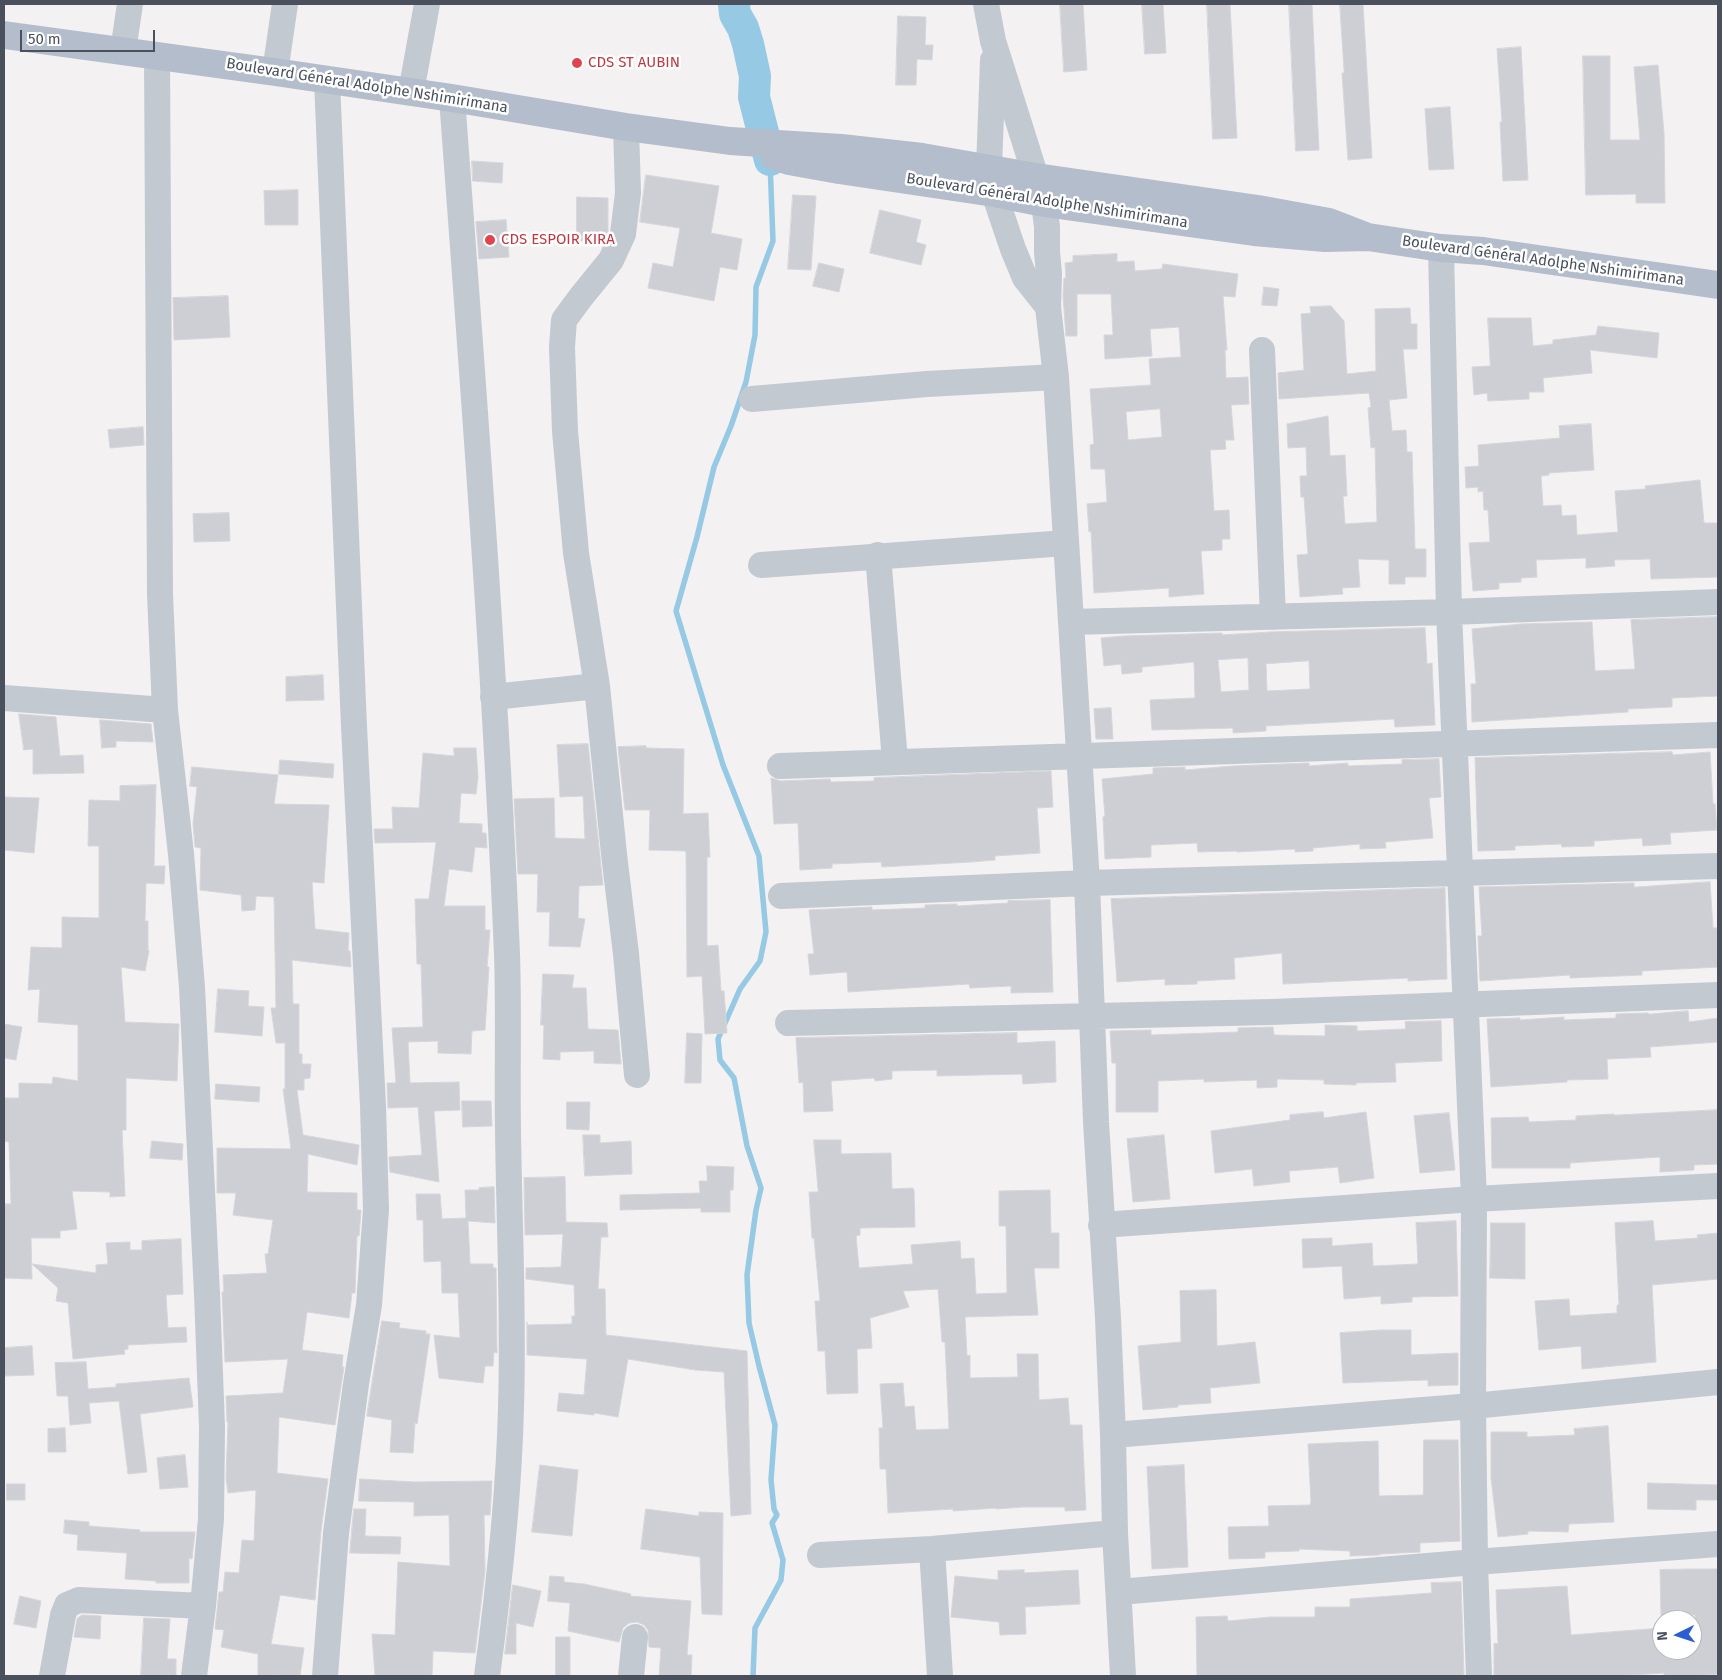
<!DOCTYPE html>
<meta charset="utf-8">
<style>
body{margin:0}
#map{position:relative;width:1722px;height:1680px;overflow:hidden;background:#f3f1f1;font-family:"Fira Sans",sans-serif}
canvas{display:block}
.frame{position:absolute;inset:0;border:5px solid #4a515d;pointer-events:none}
.north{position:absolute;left:1652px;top:1610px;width:50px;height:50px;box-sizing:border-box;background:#fff;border:1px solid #b7b9be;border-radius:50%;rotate:266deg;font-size:14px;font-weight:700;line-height:20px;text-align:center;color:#4a515d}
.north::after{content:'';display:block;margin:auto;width:18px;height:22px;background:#2b5dd3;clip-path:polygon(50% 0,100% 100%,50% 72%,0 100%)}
.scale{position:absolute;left:20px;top:30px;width:135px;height:22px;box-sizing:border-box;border:2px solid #4a515d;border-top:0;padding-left:6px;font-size:15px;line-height:18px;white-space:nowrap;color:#4a515d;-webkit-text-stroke:4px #fff;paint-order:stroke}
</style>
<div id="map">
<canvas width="1722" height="1680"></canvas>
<div class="frame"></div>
<div class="north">N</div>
<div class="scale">50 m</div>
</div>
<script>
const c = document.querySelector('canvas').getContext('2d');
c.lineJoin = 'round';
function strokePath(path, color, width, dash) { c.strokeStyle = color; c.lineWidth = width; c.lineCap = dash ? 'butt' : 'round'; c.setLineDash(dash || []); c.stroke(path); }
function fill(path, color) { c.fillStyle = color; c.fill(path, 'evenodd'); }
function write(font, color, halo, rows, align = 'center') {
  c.font = font + ' "Fira Sans",sans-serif'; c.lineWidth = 5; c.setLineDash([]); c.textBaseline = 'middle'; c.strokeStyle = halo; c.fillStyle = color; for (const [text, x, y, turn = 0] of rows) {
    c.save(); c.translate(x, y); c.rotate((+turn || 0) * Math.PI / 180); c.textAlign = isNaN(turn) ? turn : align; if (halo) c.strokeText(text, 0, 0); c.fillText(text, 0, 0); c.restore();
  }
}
strokePath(new Path2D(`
 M753,1676L755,1628L781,1580L783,1560L772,1523L777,1515L774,1509L771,1480L775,1425L759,1366L749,1323L747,1275L756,1210L761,1188L747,1146L734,1078L720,1060L718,1039L740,989L760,961L766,932L759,856L723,765L676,611L697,537L714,467L731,426L746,382L755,335L756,287L773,241L770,162`), '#96c9e4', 5.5);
strokePath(new Path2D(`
 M734,4L735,14L743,28L748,44L755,76L754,97L770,160`), '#96c9e4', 32);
const building = new Path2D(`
 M1060,4H1083L1087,70L1064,72Z
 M1142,4H1163L1166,53L1145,54Z
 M1207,4H1230L1237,138L1213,139Z
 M1289,4H1312L1319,150L1296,151Z
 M1340,4H1363L1372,158L1348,160L1342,73H1344Z
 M898,16L926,17L925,45H933L932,60L917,59L916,85H896Z
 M1521,47L1528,180L1503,181L1500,122H1502L1497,49Z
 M1583,56H1610V140H1640L1634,67L1658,65L1664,133L1665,203H1636V194L1586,195Z
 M1450,107L1454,169L1429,170L1425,109Z
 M472,161L503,163L502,183L473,181Z
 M646,175L719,186L711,233L742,239L737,270L720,267L714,301L648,288L653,263L673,267L680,228L640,222Z
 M298,190V225H265L264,191Z
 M793,195L816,196L811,270L788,269Z
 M577,197L608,198V232L603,241H577Z
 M880,210L921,220L916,242L926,245L921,265L870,253Z
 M506,220L509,257L479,259L476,222Z
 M1117,254V262L1134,261L1135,271L1162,269L1163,264L1238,274L1235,297L1223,296L1227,350H1225L1226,378L1248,377L1249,404L1231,405L1234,440H1225L1226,449L1210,450L1214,511L1229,510L1230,539H1222V550L1201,551L1204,594L1169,597V588L1094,593L1091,531L1089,532L1087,504L1107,502L1105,469H1091L1090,445L1094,444L1090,389L1151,385L1149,359L1181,357L1179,327L1150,329L1152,356L1105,359L1104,335H1113L1111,294H1077V336H1066L1063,296L1064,278H1066L1065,263L1073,262V256ZM1160,409L1162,437L1128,440L1126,412Z
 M819,263L844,269L839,292L813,286Z
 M1264,287L1279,289L1277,306L1262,305Z
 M228,296L230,337L174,340L173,298Z
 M1331,306L1344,321L1347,374L1376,371L1375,309L1410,308L1411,324H1417V349H1403L1407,398L1389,400L1392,431L1406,430L1407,452H1412L1415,549H1426V577H1405V584H1389V560L1358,559L1360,587L1342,588L1343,594L1300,597L1297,555L1308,554L1304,497H1301L1300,476H1307L1306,447L1288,448L1287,424L1328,416L1330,456L1345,455L1347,496H1343L1345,524L1377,522L1375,447L1371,448L1368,408L1371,407L1369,393L1279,399L1278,373L1304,370L1301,314L1311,313L1310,307Z
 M1488,318H1531L1533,346L1553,344V340L1596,335L1598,326L1659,333L1657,358L1590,350L1592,373L1543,378L1544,392H1529V399L1488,401L1487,393L1474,395L1472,367L1490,366Z
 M1591,424L1594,470L1549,473V475L1541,476L1543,506L1561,505L1562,516L1576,515L1577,535L1618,532L1615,491L1646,489L1645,486L1700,480L1704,523H1718V577L1651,579L1650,559L1614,560L1615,566L1586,568V558L1536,560L1537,577L1521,578V582L1499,583V589L1473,591L1469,543L1490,542L1488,510H1484L1483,491L1478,492V487L1466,488L1465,467L1479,466L1478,445L1560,438L1559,426Z
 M143,427L144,445L110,448L108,430Z
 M229,513L230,541L194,542L193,514Z
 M1718,617V696L1672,698V707L1628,709V712L1472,722L1471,684H1476L1472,629L1521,624L1592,622L1595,671L1635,669L1631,620Z
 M1425,628L1427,664L1432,663L1435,725L1395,727L1394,719L1266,726V731L1233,733V728L1152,730L1150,700L1195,698L1194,662L1142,667V672L1122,674L1121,664L1104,666L1101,638L1124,636L1222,633V635L1270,632ZM1248,658L1249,690L1221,692L1218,660ZM1309,661L1310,689L1267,691L1266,664Z
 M323,675L324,700L286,701V677Z
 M1111,708L1113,739H1096L1094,709Z
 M19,714L56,717L60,756L83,755L84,773L33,774V749L24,750Z
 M100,720L151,724L153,742L116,741V747L102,748Z
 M588,744L603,885L579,886L578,918L585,919L580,947L549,946L550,912H537L538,874H518L514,799L554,798L555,838L585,839L583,796L560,797L557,745Z
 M646,746V748L684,749L683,814L708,813L710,857H707V946L718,945L721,991H724L727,1033L705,1034L702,976L687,977L686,851L649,850L650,810H625L618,747Z
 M454,748H476L478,777L476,794L461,793L459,823L482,824V833H486L487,848L475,847L472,872L449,869L444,906H485V930H490L487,967H489L485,1030L472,1031L471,1054L438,1053V1041L408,1042L410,1083L459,1082L460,1110L434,1111L439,1182L390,1172L389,1157L422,1155L418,1107L388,1108L387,1083H396L392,1028L423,1027L421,964H417L415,899H429L436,842L375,843L374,829H393L392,807L419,808L423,753L454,756Z
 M1672,752L1673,755L1710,752L1713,804H1715L1717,830L1670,833L1671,844L1643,846L1642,838L1594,841V846L1562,847L1561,844L1515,846V850L1478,851L1475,758Z
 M1439,759L1441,797L1429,798L1433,838L1385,842L1386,848L1360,849V844L1313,848V851L1295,852V849L1237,852V851L1198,852L1197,843L1151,845V857L1105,859L1103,817L1105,816L1102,779L1153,774V768L1185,767V770L1233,766L1309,763V766L1348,763V766L1402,764V760Z
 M280,760L334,764L333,778L279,774Z
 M192,767L278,775L274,804L329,805L324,883L312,882L315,929L349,933L348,951H350L351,967L292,960L293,1004H299V1054H302V1064H311L310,1078L304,1079V1090H297L303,1135L359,1145L357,1165L308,1154L307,1192L357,1193V1210H361L359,1236H357L355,1293H352L349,1318L307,1312L302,1350L343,1355L342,1367H344L335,1425L279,1417L277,1473L328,1479L321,1531L315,1600L280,1595L271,1644L304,1648L300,1676L274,1675V1676H258V1654L221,1647L224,1630L215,1629L219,1592H223L225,1572L239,1573L242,1540L254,1541L256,1490L228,1493L226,1478L228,1422H227L226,1396L283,1393L288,1359L225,1362L222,1292H224L223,1275L267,1273L265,1254H268L273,1220L233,1215L236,1193H217V1148L291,1149L283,1089H285V1043H276L271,1008H276L274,897L256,896L255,910L242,911L241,895L200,890L201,848L195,847L193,824L197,787L190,786Z
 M1051,771L1053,807L1037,808L1040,853L995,856V860L971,862L882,867L881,862L832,864V868L800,870L798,823L774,824L771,778L781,781L830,779L831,782L874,781V778Z
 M156,785L154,866H165L164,884L146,883L145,921H148V950L149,951L145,971L121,967L125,1022L179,1024L177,1081L126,1078V1130H122L125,1196L110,1197V1192L72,1191L77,1229L60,1231V1238H31L32,1279L4,1278V1204H11L9,1142L4,1141V1098H19V1083L52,1084L53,1077L78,1081V1025L38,1022L40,989L28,990L31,947L62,948V917L99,918V846H88L89,800L120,801V786Z
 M4,797L39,798L34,853L4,850Z
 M1710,882L1713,928H1718V967L1642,971V975L1570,978V975L1480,981L1478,936H1482L1479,887L1634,883V887Z
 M1445,888L1447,979L1408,981V978L1283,984L1282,953L1234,958L1235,979L1197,981V984L1165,985V979L1117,982L1111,899Z
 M1050,900L1053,992L1011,993V986L970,988L969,984L848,992L847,972L810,975L808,954H814L809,910L872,907V910L925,908V905L957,904V906L1008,903V901Z
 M543,974L574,975L572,988H586L588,1029L618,1030L621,1064L594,1063V1051L560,1052V1060L543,1059L544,1025H541Z
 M218,989L249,991L248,1006L264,1007L262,1036L215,1032Z
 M1688,1011L1689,1022L1718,1018V1042L1650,1047L1651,1057L1607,1059L1608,1079L1567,1080V1082L1491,1087L1487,1019L1520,1018V1020L1564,1017V1020L1616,1018V1014L1648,1013L1649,1014Z
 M1441,1021L1442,1061L1395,1063L1396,1082L1356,1083V1085L1324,1084V1080L1277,1079V1087L1257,1088V1080L1204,1082V1079L1158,1081V1112H1116V1063H1112L1110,1031L1151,1030V1035L1238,1032V1028L1273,1027L1274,1035L1325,1036V1025L1357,1026V1031L1406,1029L1405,1022Z
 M4,1024L22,1027L16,1060L4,1058Z
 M687,1033L702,1034L701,1083H685Z
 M1017,1033V1043L1055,1041L1056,1082L1023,1084L1022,1074L937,1076V1070L892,1071V1079L875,1081L874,1078L831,1081L833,1111L804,1112L803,1082L799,1083L796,1038Z
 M216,1084L260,1087L259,1102L215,1099Z
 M462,1101H491L492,1126L463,1127Z
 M567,1102H590L589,1130L567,1129Z
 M1718,1110V1164L1694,1165V1170L1660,1172V1157L1570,1163V1168H1492L1491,1118L1528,1117L1529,1122L1576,1120V1116L1614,1114V1115Z
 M1323,1112L1324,1118L1366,1112L1374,1178L1340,1183L1338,1167L1289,1171L1290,1182L1254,1186L1252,1169L1215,1173L1211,1131L1290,1120V1115Z
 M1449,1113L1455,1170L1420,1173L1414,1116Z
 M583,1135H600V1143L631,1141L632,1174L585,1176Z
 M1164,1135L1170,1199L1133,1202L1127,1139Z
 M814,1140H841V1154L891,1153L892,1189L913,1188L914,1190L915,1227L860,1228V1235L856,1236L859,1268L913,1264L911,1245L960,1241L961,1259L974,1258L976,1294L1007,1293L1006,1226H999V1191L1050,1190L1051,1233H1059V1268H1034L1038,1315L965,1317L967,1356L970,1355V1378L1018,1377L1017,1354H1038L1039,1400L1068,1398L1070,1425H1082L1086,1510L1065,1511V1507H1023L996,1509V1508L953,1511V1509L888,1513L886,1469H880L879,1428H883L880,1384L903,1383L905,1407L914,1406L916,1430L949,1429L945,1342H942L938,1289L903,1291L909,1307L870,1318L872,1348L857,1349L858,1393L827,1394L825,1351H818L815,1301H820L814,1238H812L809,1192H818Z
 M152,1141L183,1144L182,1160L150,1158Z
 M707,1166L734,1167L733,1190H730V1212H701V1208L620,1210V1195L700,1193L699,1181H707Z
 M565,1177L566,1222L607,1223L608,1237H601L598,1289H605L606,1335L747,1351L751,1514L731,1516L724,1372L695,1370L628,1359L618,1417L594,1413V1415L557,1411L559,1393L584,1395L587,1359L527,1355V1322V1325L572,1324V1316H575L574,1285L526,1279V1268L561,1267L563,1234L525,1235L524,1178Z
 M494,1187L495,1223L468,1221L470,1264H493V1268H496L497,1353L494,1352L493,1366H485L483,1383L439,1378L434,1335L460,1338L458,1293H442L441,1261L424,1262L423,1220H417L416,1194H440L442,1219L466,1218L465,1190H479V1188Z
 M1456,1221L1458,1296L1412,1297V1302L1381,1304V1296L1344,1299L1342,1266L1303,1268L1302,1239L1332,1238V1246L1372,1243L1373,1266L1418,1264L1416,1223Z
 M1653,1221L1655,1241L1698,1238L1697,1235L1718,1233V1279L1652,1285L1656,1362L1582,1369L1581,1346L1539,1350L1535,1301L1569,1299L1570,1316L1617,1313V1305H1619L1615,1223Z
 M1491,1223H1525V1279L1490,1278Z
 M181,1239L183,1294L166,1295L168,1328L186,1327L187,1342L128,1345V1349L124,1350L125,1354L73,1359L68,1303L56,1301L58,1288L32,1264L96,1273V1265L108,1264L106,1243L130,1242V1250H142V1241Z
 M1216,1290L1217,1346L1255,1342L1260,1383L1210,1388L1211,1403L1178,1405V1407L1143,1410L1138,1346L1181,1342L1180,1291Z
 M382,1321L400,1323L399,1328L426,1331V1334H430L417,1424L415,1423L413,1453L390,1452L392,1420L367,1416Z
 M1381,1330H1411V1355L1458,1353V1385L1428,1386V1380L1343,1383L1340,1333Z
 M32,1346L34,1375L4,1376V1348Z
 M86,1362L88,1389L116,1387V1384L189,1378L193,1407L140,1414L147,1472L128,1474L119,1401L89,1403L91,1423L70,1425L68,1396H57L55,1363Z
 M1608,1426L1614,1522L1569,1524L1568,1532L1528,1531V1534L1498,1537L1491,1478V1432H1527V1437L1575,1435L1574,1429Z
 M65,1428L66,1452H48V1429Z
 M1424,1440H1458L1460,1541L1420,1543V1552L1381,1554L1379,1555L1350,1556V1551L1299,1549V1551L1265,1552V1558L1229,1559L1228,1527L1269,1526L1268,1506L1310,1505L1311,1502L1308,1444L1378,1441L1379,1496L1423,1495Z
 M185,1455L188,1487L160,1489L157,1458Z
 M540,1465L578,1470L572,1536L532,1532Z
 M1184,1465L1188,1567L1152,1569L1147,1467Z
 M360,1479L414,1482L492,1481L490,1515H484L485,1571L475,1653L433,1651L432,1676H375L372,1634L395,1635L398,1562L450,1566L449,1515L414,1516V1502L359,1501Z
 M1648,1483L1718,1485V1500H1696V1510L1648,1509Z
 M7,1484H25V1500H7Z
 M354,1509H366L365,1536L401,1537L400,1554L350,1553Z
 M646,1509L699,1516V1512L723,1513L722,1615L702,1614L700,1557L641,1549Z
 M65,1520L89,1522V1526L140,1530V1532H195L192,1559L189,1558V1583H156V1581L125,1579L127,1553L77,1550L78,1535L64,1533Z
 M1689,1569H1718V1674L1693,1676H1664V1673L1615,1676H1494V1643L1498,1644L1496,1590L1567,1586L1571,1635L1662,1628V1650H1697L1695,1615L1661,1616L1660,1570Z
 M1024,1570V1573L1078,1570L1080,1604L1025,1607L1026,1634L1000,1635L999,1622L951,1617L955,1576L998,1580V1571Z
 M550,1576L564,1577V1582L584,1584L631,1594L630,1596L691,1601L687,1655H692L691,1676H659L661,1648L649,1647L648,1630L644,1625L637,1622L629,1623L623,1628L619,1642L568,1631L570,1603L548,1601Z
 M1461,1582L1464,1676H1197L1196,1617L1227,1616L1228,1621L1270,1617H1315V1607H1350V1599L1432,1593L1431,1583Z
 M513,1585L541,1591L533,1627L516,1623V1654H505Z
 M20,1596L41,1601L36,1628L14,1624Z
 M82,1615L101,1616L100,1639L74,1637L77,1619Z
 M144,1618L170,1619L167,1659H176V1676H141Z
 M556,1637H570V1676H556Z`);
fill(building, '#cecfd5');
strokePath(building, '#d5d6db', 1);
strokePath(new Path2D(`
 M986,4L993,41L1044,203L1047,227V252L1049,274L1048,307L1056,377L1087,883L1096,1122L1108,1318L1113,1435L1115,1533L1123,1676
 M123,51L130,4
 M157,56L160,594L165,710L181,854L192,987L207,1294L212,1427L211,1519L203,1606L194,1676
 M993,60L989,168L994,193L1013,249L1025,278L1048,307
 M275,72L285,4
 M411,92L427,4
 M452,98C473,383 495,669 507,954C509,1013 507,1071 508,1129C509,1222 514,1315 511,1407C509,1497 499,1587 487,1676
 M626,127L628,193L623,234L611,260L581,297L564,320L562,347L565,431L576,553L597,686L614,854L626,954L637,1075
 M1441,248L1449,612L1474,1199L1473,1406L1475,1562L1479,1676
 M1262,350L1273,617
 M752,399L927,384L1056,377
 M878,555L895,761
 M761,565L1066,543
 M1071,622L1449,612L1718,602
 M493,697L597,686
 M4,698L165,710
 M780,766C1093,754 1406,746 1718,735
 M781,896L1087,883L1718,866
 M788,1023L1271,1012L1718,995
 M1101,1225L1474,1199L1718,1186
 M1113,1435L1473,1406L1718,1382
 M932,1549L940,1676
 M820,1555L932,1549L1115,1533
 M1119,1592L1475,1562L1718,1544
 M52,1676L63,1615L67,1605L79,1600L203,1606
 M325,1676L336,1533L356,1384L369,1305L376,1210L373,1106L354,726L327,80
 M631,1676L635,1637`), '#c3c9d1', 26);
strokePath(new Path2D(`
 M4,35L275,72L452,98L626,127L730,141L841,148L922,157L1036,177L1258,209L1329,222L1368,237
 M774,156L789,161L839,170L994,193L1044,203L1254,232L1325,238L1368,237L1441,248L1483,251L1718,285`), '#b3bdcc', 28);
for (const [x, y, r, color] of [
 [577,63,6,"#e0444e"],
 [490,240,6,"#e0444e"]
]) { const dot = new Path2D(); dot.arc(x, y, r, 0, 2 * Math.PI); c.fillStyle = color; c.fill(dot); strokePath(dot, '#fff', 2); }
write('15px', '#be3a42', '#fff', [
 ["CDS ST AUBIN",588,63],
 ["CDS ESPOIR KIRA",501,240]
], 'left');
write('15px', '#4a515d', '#fff', [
 ["Boulevard Général Adolphe Nshimirimana",367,86,9],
 ["Boulevard Général Adolphe Nshimirimana",1047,201,9],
 ["Boulevard Général Adolphe Nshimirimana",1543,261,8]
]);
</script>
